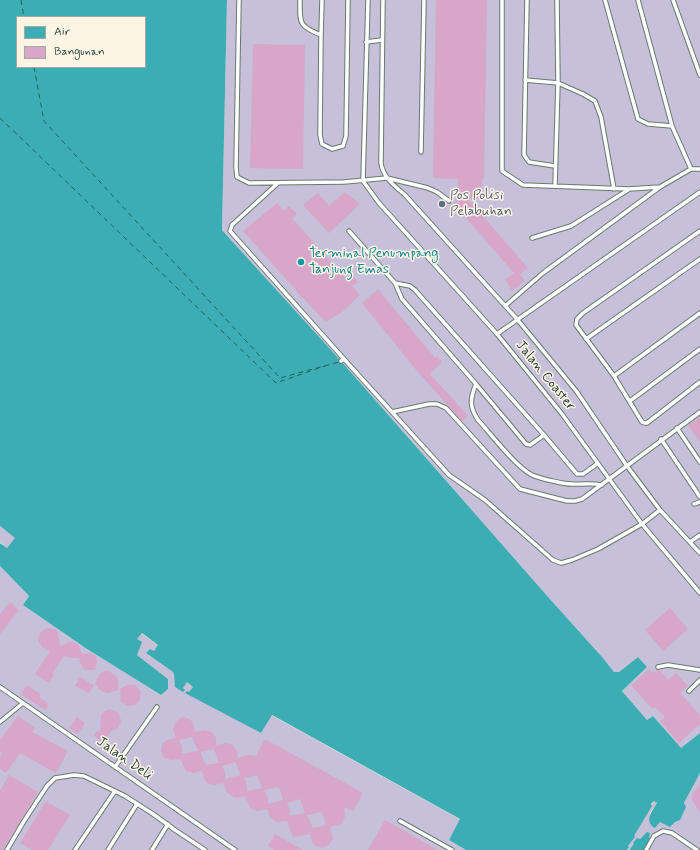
<!DOCTYPE html>
<style>
body{margin:0}
#map{position:relative;width:700px;height:850px;overflow:hidden;background:#f3ecd3;font-family:Mynerve,sans-serif}
canvas{display:block}
.legend{position:absolute;left:16px;top:16px;width:130px;height:52px;box-sizing:border-box;background:#fcf5e5;border:1px solid #a4ab9e;margin:0;padding:5px 7px;list-style:none;font-size:12px;color:#1f3d34}
.legend li{display:flex;align-items:center;gap:8px;height:20px}
.legend b{width:20px;border:1px solid #a4ab9e}
</style>
<div id="map">
<canvas width="700" height="850"></canvas>
<ul class="legend">
<li><b style="height:11px;background:#3cadb4"></b>Air</li>
<li><b style="height:11px;background:#d7a6c9"></b>Bangunan</li>
</ul>
</div>
<script>
const c = document.querySelector('canvas').getContext('2d');
c.lineJoin = 'round';
function fill(path, color) { c.fillStyle = color; c.fill(path, 'evenodd'); }
function strokePath(path, color, width, dash) { c.strokeStyle = color; c.lineWidth = width; c.lineCap = dash ? 'butt' : 'round'; c.setLineDash(dash || []); c.stroke(path); }
function write(font, color, halo, rows, align = 'center') {
  c.font = font + ' Mynerve,sans-serif'; c.lineWidth = 3; c.setLineDash([]); c.textBaseline = 'middle'; c.strokeStyle = halo; c.fillStyle = color; for (const [text, x, y, turn = 0] of rows) {
    c.save(); c.translate(x, y); c.rotate((+turn || 0) * Math.PI / 180); c.textAlign = isNaN(turn) ? turn : align; if (halo) c.strokeText(text, 0, 0); c.fillText(text, 0, 0); c.restore();
  }
}
fill(new Path2D(`
 M227,0H700V733L681,749L653,716L647,720L622,691L647,667L638,657L619,672H614L603,658L549,598L341,361L222,230Z
 M0,526L16,538L7,548L0,542Z
 M0,566L29,596L23,605L87,649L161,695L168,689V679L137,655V639L141,633L159,646L154,651L146,653L173,672L182,688L187,682L193,687L189,692L261,733L271,715L461,820L449,840L466,850H0Z
 M700,773V850H644L650,836V833H646L631,848L627,850L629,847L628,846L654,801L657,803L650,813V816L651,824L655,828L660,822L684,803Z`), '#c6c0da');
fill(new Path2D(`
 M0,0H227L222,230L341,361L549,598L603,658L614,672H619L638,657L647,667L622,691L647,720L653,716L681,748L700,733V773L684,803L686,807L680,820L675,822L670,827L660,822L655,828C643,821 653,810 657,803L654,801L651,804L652,806L634,836L635,837L628,846L629,847L627,850H466L449,840L460,819L272,715L261,733L185,693L187,691L189,692L193,687L187,682L183,688L185,690L183,692L175,687L174,674L173,672L146,653L150,649L154,651L158,645L142,633L137,639L142,642L137,655L168,679V689L161,695L87,649L23,605L29,596L0,566V543L7,548L15,538L0,526ZM17,17H145V67H17Z
 M647,832L650,833L649,840L644,850H629L634,844L633,843L637,838L640,839Z`), '#3cadb4');
strokePath(new Path2D(`
 M21,0L24,17
 M34,67L44,121L280,378L339,362
 M0,118L276,383L325,366`), '#285f5a', 1, [5, 4]);
fill(new Path2D(`
 M436,0H487L484,179H482V199H468L528,268L520,274L525,281L512,291L505,279L514,273L453,203L458,200V179L433,178Z
 M253,44L305,45L303,169L250,168Z
 M345,192L360,204L329,233L303,205L318,193L329,206Z
 M438,200L447,204L446,209L436,206Z
 M277,203L284,211L289,206L297,214L292,218L345,278L350,273L358,282L352,286L360,295L342,312L326,322L303,298H302L295,289L243,231Z
 M378,289L435,358L437,356L442,362L430,374L468,416L462,421L417,371L362,303Z
 M700,417V442L688,425Z
 M10,602L19,610L0,634V614Z
 M670,608L688,629L663,651L645,630Z
 M49,628L56,630L58,633L60,646L69,642H75L79,646L82,654L90,653L95,655L97,661L95,670H85L81,665L79,658H70L64,656L52,674L54,675L49,683L35,674L50,651L42,647L38,640L40,633L45,629Z
 M649,669L653,673L657,670H660L668,680L676,673L688,686L680,693L700,715V724L679,743L660,721L665,717L655,707L652,709L631,685Z
 M107,671L110,672L116,676L118,679V690L108,693L104,692L100,690L95,684L100,673Z
 M80,677L94,685L89,693L75,686Z
 M27,685L41,695L39,697L49,704L45,710L21,694Z
 M127,685H134L137,687L141,693L140,700L135,705L127,706L121,701L120,689Z
 M110,709L119,713L121,721L118,728L111,731L100,748V740L94,736L97,731L100,732L101,715L103,712Z
 M18,716L35,728L32,732L68,751L56,773L20,753L6,773L0,769V757L3,753L0,751V740Z
 M77,717L85,723L78,734L69,728Z
 M184,717L187,718L193,722L195,732L205,730L212,732L216,738V745L226,743L233,745L237,751L238,758L248,755L256,756L265,739L363,793L353,811L344,807L345,817L341,824L330,827L333,838L329,845L322,848L316,846L312,842L310,834L293,837L287,821L276,822L270,817L267,809L258,811L250,808L245,796L237,798L233,797L227,792L223,783L215,785L207,783L205,780L202,771L193,773L186,771L180,759L172,760L164,758L161,751L162,744L167,740L176,738L173,730L175,723L180,718ZM192,737L198,751L182,754V747L179,740ZM214,749L219,763L206,765L200,752ZM236,762L240,775L225,779V772L222,766ZM257,775L262,788L247,791V785L244,778ZM279,787L283,800L268,804V798L264,790ZM300,799L305,813L290,816V810L287,803ZM322,812L326,825L313,828L307,815Z
 M9,775L38,792L3,850H0V791Z
 M700,785V812L692,800L693,793Z
 M46,801L70,815L48,850H32L20,843Z
 M385,820L438,850H368Z
 M275,834L303,850H275L268,846Z`), '#d7a6c9');
const lane = new Path2D(`
 M239,0L236,167L237,177L249,183L344,182L387,178L428,188L437,192L449,201
 M300,0C300,23 298,26 321,35L320,135L322,144L332,149L343,146L346,136L348,0
 M383,0L381,163C383,178 395,186 405,195L517,319L577,392L627,466L660,510L700,553
 M502,0V171L523,185L629,189L660,187L691,169H700
 M527,0L524,155L529,162L555,166
 M605,0L638,119L648,124L672,126
 M638,0L672,126L691,169
 M673,0L700,75
 M321,35L322,0
 M366,42L382,40
 M525,80L558,83L583,94L595,101L601,117L614,189
 M421,152L424,0
 M363,181L379,203L497,334L562,414L642,524L700,593
 M363,181L368,0
 M278,183L232,225L230,231L344,359L341,361
 M555,186L558,83L557,0
 M349,231L395,283
 M700,231L583,313L577,319L576,325L614,376L642,422L645,423H647L700,382
 M532,238L571,226L628,190
 M505,306L543,273L660,187
 M497,334L700,192
 M586,339L700,259
 M344,359L449,475L485,500L553,560L561,563L572,560L598,549L642,524L660,510
 M614,376L700,313
 M476,384L526,444L530,445L544,435L415,290L410,286L395,283L402,299L476,384C470,399 469,406 478,420C491,434 516,467 532,475C541,479 553,481 562,483C576,486 589,482 602,485
 M630,401L700,349
 M392,412L429,404H437L446,408L520,489L567,501H575L582,499L700,412
 M677,428L700,462
 M544,435L577,474H583L597,464
 M661,439L700,497
 M694,504L700,502
 M690,542L700,535
 M658,667L668,665L700,670
 M0,687L235,850
 M689,691L700,680
 M0,722L23,703
 M115,767L157,707
 M400,821L452,850
 M7,850L24,821L47,786L55,778L74,775L84,776L125,796L153,814L175,830L205,850
 M75,850L115,791
 M108,850L137,804
 M152,850L168,824
 M646,850L654,836L663,831L672,833L697,850`);
strokePath(lane, '#697a6c', 5.5);
strokePath(lane, '#fff', 3.5);
for (const [x, y, r, color] of [
 [442,204,4,"#5c6f8a"],
 [301,262,4,"#0f9aa8"]
]) { const dot = new Path2D(); dot.arc(x, y, r, 0, 2 * Math.PI); c.fillStyle = color; c.fill(dot); strokePath(dot, '#fcf5e5', 1.5); }
write('14px', '#4e5e75', '#fcf5e5', [
 ["Pos Polisi",450,196],
 ["Pelabuhan",450,212]
], 'left');
write('14px', '#0d838f', '#fcf5e5', [
 ["Terminal Penumpang",309,254],
 ["Tanjung Emas",309,270]
], 'left');
write('14px', '#1f3d34', '#fcf5e5', [
 ["Jalan Coaster",545,376,51],
 ["Jalan Deli",124,759,35]
]);
</script>
